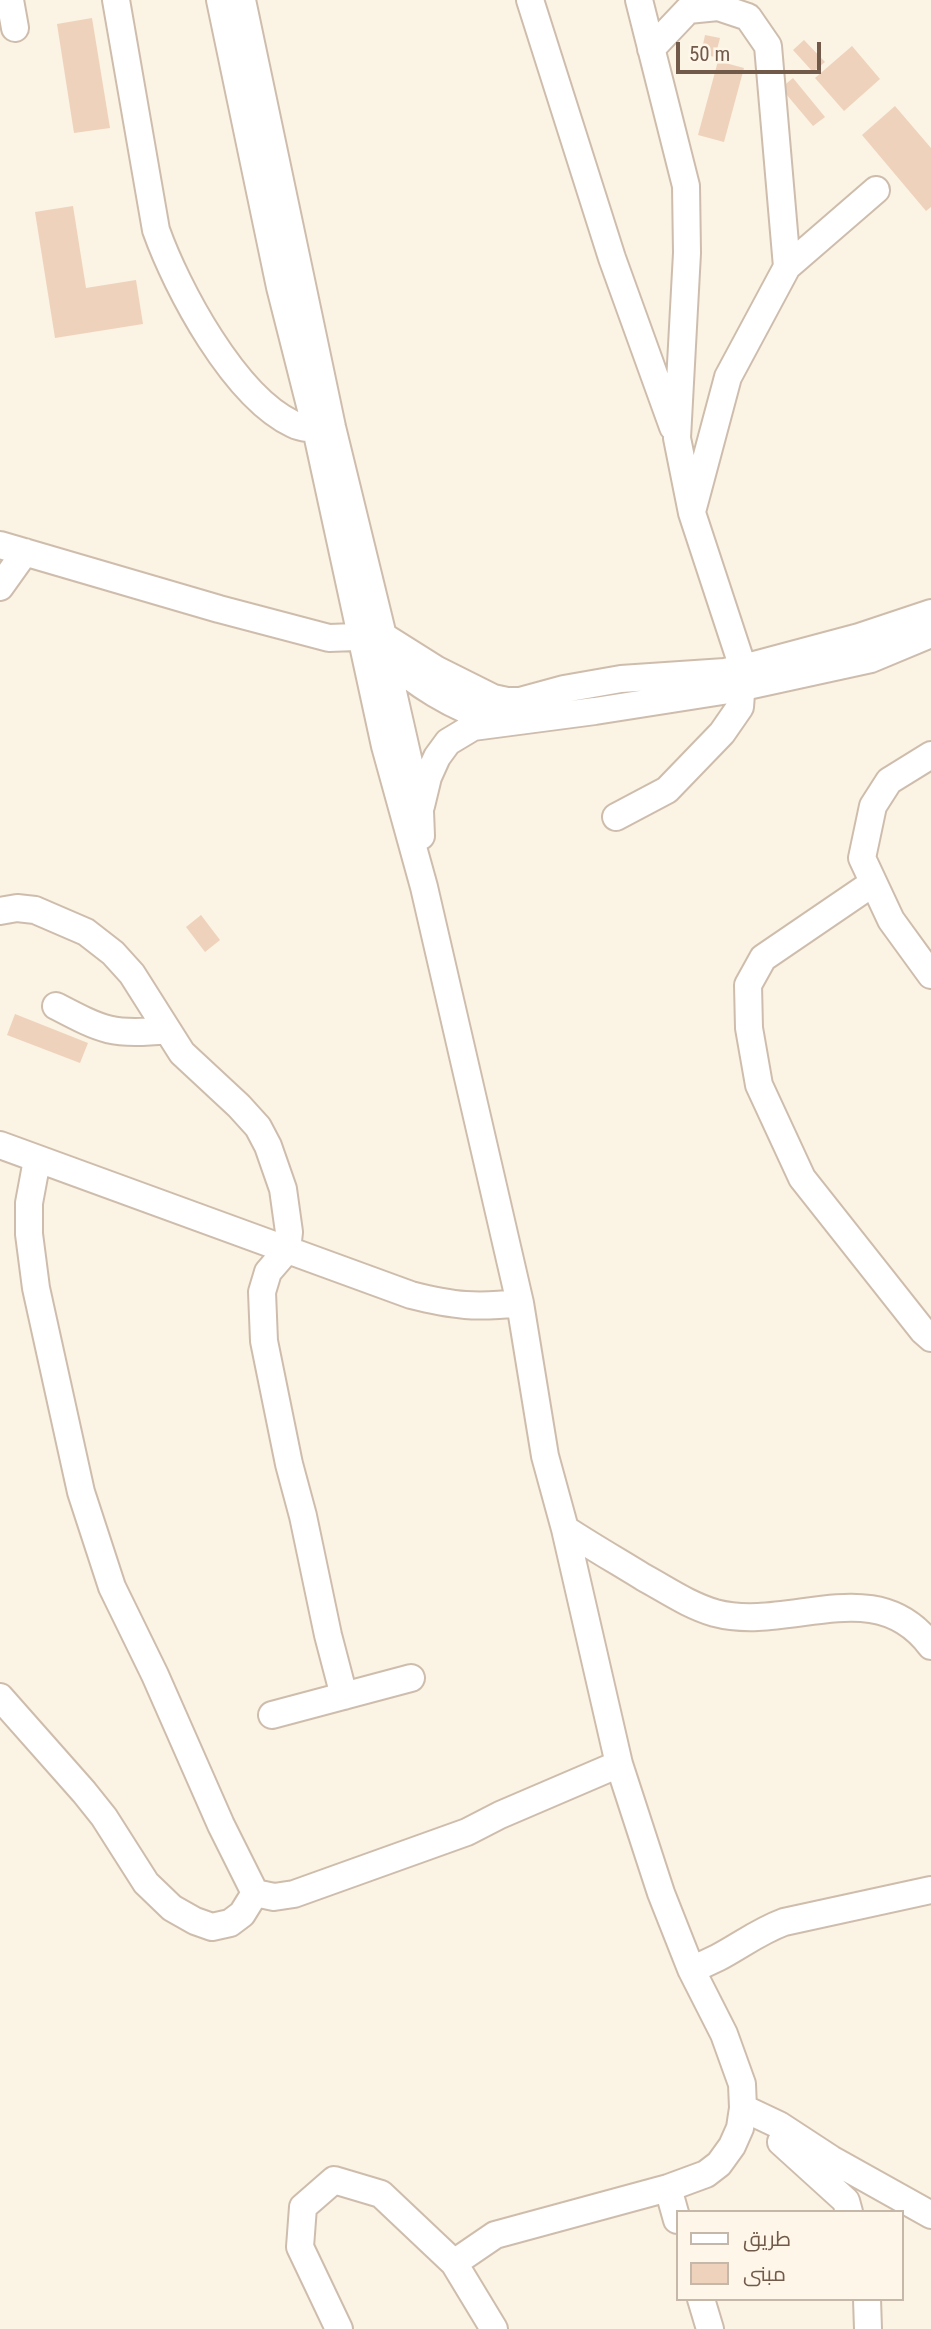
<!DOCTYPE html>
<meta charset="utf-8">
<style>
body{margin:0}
#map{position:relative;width:931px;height:2329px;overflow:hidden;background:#fbf3e3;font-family:"Roboto Condensed",Cairo,sans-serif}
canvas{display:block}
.legend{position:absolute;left:676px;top:2210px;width:228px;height:91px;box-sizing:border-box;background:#fef7e9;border:2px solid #c6b8a9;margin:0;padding:9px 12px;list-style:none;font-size:21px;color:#725a4a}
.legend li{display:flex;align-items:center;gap:14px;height:35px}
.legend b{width:35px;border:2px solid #c6b8a9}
.scale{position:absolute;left:676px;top:42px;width:145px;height:32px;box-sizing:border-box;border:4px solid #725a4a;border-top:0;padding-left:9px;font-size:21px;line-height:24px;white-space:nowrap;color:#725a4a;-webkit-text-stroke:5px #fef7e9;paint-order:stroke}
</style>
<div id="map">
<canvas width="931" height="2329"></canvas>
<ul class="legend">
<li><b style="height:9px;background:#fff"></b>طريق</li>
<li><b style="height:19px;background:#efd2bc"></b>مبنى</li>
</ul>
<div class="scale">50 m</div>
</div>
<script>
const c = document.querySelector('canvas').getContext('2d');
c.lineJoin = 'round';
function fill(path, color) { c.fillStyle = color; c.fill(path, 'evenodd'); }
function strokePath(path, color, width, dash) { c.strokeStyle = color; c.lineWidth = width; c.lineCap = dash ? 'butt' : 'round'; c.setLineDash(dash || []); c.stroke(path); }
fill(new Path2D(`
 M92,18L110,128L74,133L57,24Z
 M705,35L720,38L715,57L701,54Z
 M804,40L825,62L813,72L793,50Z
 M852,46L880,79L844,111L815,78Z
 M718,61L744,68L724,142L698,135Z
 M793,78L825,117L813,126L781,88Z
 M895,106L931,148V207L926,211L862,135Z
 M73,206L86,288L136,280L143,324L55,338L35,212Z
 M201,915L220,940L205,952L186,927Z
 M15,1014L88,1043L80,1063L7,1035Z`), '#efd2bc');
const minor = new Path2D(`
 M10,0L15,28
 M116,0L156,230C177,289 234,396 293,424C305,430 317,428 330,428
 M220,0L280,287L316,429L385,746L424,887L520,1303L545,1456L565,1529L619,1764L661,1893L691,1969L724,2034L742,2084L743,2108L740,2128L732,2146L719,2164L706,2174L668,2188L495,2235L454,2263L381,2194L334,2180L303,2207L300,2247L339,2329
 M242,0L332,427L383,636L385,657L420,811L421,836
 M530,0L612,258L673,427
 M651,49L688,10L718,7L748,17L768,46L787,267L728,377L693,508
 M787,267L876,190
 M0,545L219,609L329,638L383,636L437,670L493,698L507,701H520L564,689L621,679L725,672L743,668L859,637L931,613
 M0,587L25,552
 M380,653C415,683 452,708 497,721
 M931,755L889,781L873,806L862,858L891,920L931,975
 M421,806L428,777L437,757L448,742L473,727L595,711L729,690L871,659L931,634
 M616,817L667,790L722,733L740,707L743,668L692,513L677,438L687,253L686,186L639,0
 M873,883L763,958L748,985L749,1028L759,1085L802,1178L923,1331L931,1338
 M0,911L17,908L35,910L86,932L113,953L132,974L182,1053L239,1106L258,1127L268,1146L283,1189L289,1232L287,1250L268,1272L262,1292L264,1341L289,1464L303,1516L328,1635L344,1696
 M56,1006C102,1030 113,1036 166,1030
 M0,1145L411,1295C455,1306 475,1308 520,1303
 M37,1160L29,1203V1234L36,1288L81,1492L112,1587L155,1675L221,1825L255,1893
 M565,1529C591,1546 617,1561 643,1577C667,1590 688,1605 715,1613C789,1633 875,1571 931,1646
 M0,1697L84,1792L104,1817L146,1883L172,1908L195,1921L212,1927L230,1923L242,1914L255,1893
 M272,1715L411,1678
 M255,1893L274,1897L294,1894L467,1832L500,1815L619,1764
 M691,1969C728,1957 749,1935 784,1922L931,1890
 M743,2108L779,2125L831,2159L931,2215
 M781,2142L846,2201L849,2212
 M668,2188L677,2220
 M454,2263L494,2329
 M701,2299L710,2329
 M867,2299L868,2329`);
strokePath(minor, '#cebdad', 30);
strokePath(minor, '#fff', 26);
</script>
